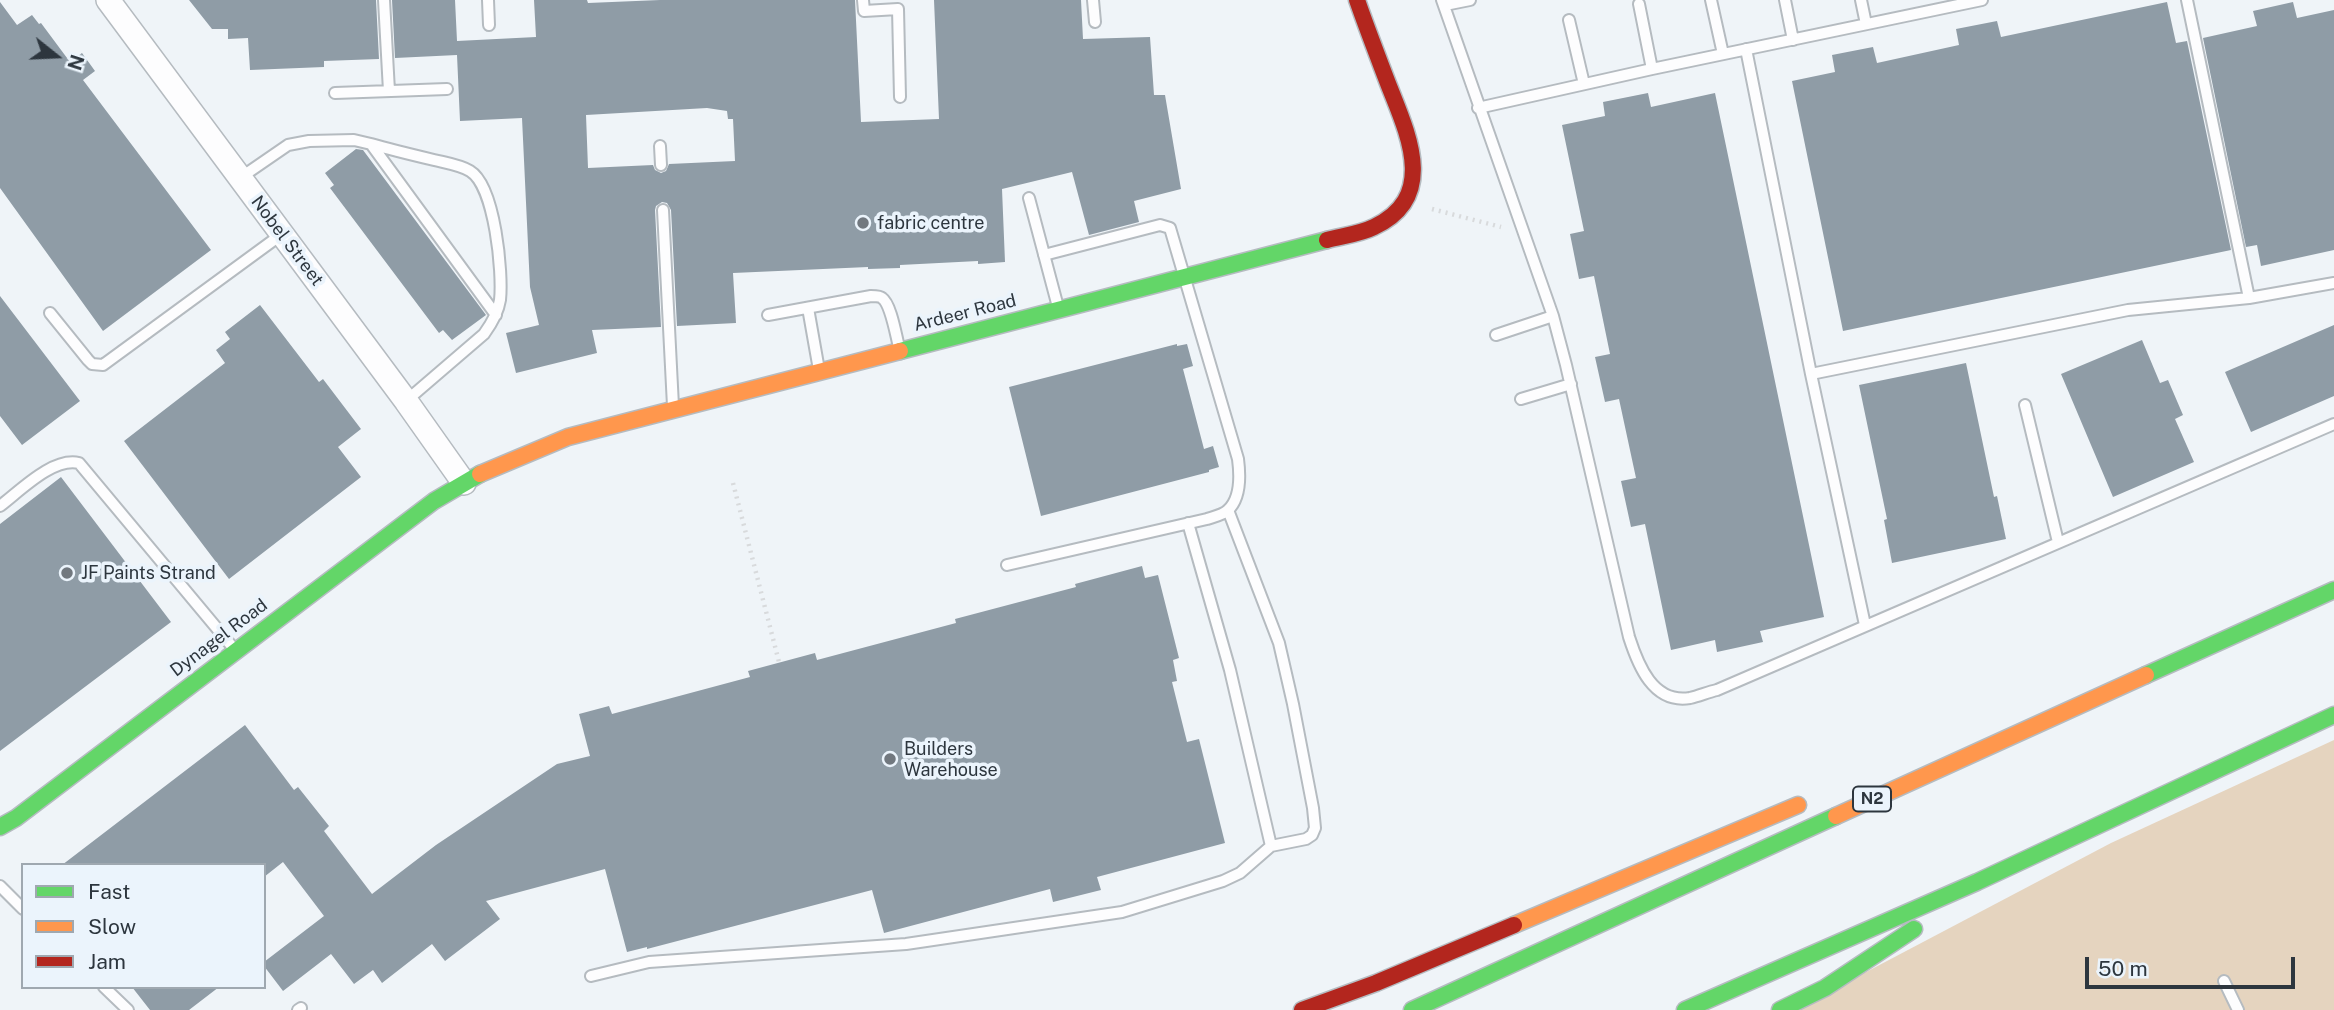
<!DOCTYPE html>
<style>
body{margin:0}
#map{position:relative;width:2334px;height:1010px;overflow:hidden;background:#eff4f8;font-family:"Public Sans",sans-serif}
canvas{display:block}
.legend{position:absolute;left:21px;top:863px;width:245px;height:126px;box-sizing:border-box;background:#ebf4fc;border:2px solid #9fa8b0;margin:0;padding:9px 12px;list-style:none;font-size:21px;color:#2d363e}
.legend li{display:flex;align-items:center;gap:14px;height:35px}
.legend b{width:35px;border:2px solid #9fa8b0}
.north{position:absolute;left:21px;top:21px;width:70px;height:70px;-webkit-text-stroke:5px #ebf4fc;paint-order:stroke;rotate:108deg;font-size:19px;font-weight:700;line-height:28px;text-align:center;color:#2d363e}
.north::after{content:'';display:block;margin:auto;width:24px;height:32px;background:#2d363e;clip-path:polygon(50% 0,100% 100%,50% 72%,0 100%)}
.scale{position:absolute;left:2085px;top:957px;width:210px;height:32px;box-sizing:border-box;border:4px solid #2d363e;border-top:0;padding-left:9px;font-size:21px;line-height:24px;white-space:nowrap;color:#2d363e;-webkit-text-stroke:5px #ebf4fc;paint-order:stroke}
</style>
<div id="map">
<canvas width="2334" height="1010"></canvas>
<ul class="legend">
<li><b style="height:9px;background:#63d668"></b>Fast</li>
<li><b style="height:9px;background:#ff974d"></b>Slow</li>
<li><b style="height:9px;background:#b3261e"></b>Jam</li>
</ul>
<div class="north">N</div>
<div class="scale">50 m</div>
</div>
<script>
const c = document.querySelector('canvas').getContext('2d');
c.lineJoin = 'round';
function fill(path, color) { c.fillStyle = color; c.fill(path, 'evenodd'); }
function strokePath(path, color, width, dash) { c.strokeStyle = color; c.lineWidth = width; c.lineCap = dash ? 'butt' : 'round'; c.setLineDash(dash || []); c.stroke(path); }
function write(font, color, halo, rows, align = 'center') {
  c.font = font + ' "Public Sans",sans-serif'; c.lineWidth = 7; c.setLineDash([]); c.textBaseline = 'middle'; c.strokeStyle = halo; c.fillStyle = color; for (const [text, x, y, turn = 0] of rows) {
    c.save(); c.translate(x, y); c.rotate((+turn || 0) * Math.PI / 180); c.textAlign = isNaN(turn) ? turn : align; if (halo) c.strokeText(text, 0, 0); c.fillText(text, 0, 0); c.restore();
  }
}
fill(new Path2D(`
 M2334,740V1010H1794L2111,843Z`), '#e5d4bf');
fill(new Path2D(`
 M189,0H376L379,59L324,61V67L250,70L248,38L228,39V29H212Z
 M392,0H455L457,41L536,37L534,0H587L588,3L660,0H855L861,122L939,119L934,0H1081L1083,39L1150,37L1154,95H1165L1181,189L1134,201L1139,222L1089,235L1072,172L1002,189L1005,262L978,264V261L900,265V268L868,269V267L733,273L736,323L677,326L671,210L667,203L662,202L656,206L655,210L661,327L592,330L597,353L516,373L506,333L539,325L530,287L522,118L460,121L457,55L395,58ZM707,108L727,111L728,119H733L735,161L669,164L666,171L661,173L655,170L653,165L588,168L586,115Z
 M0,2L17,25L32,15L39,24L41,23L70,62L82,53L95,71L83,80L211,250L103,331L0,188Z
 M2167,2L2176,43L2187,41L2231,250L1843,331L1792,81L1835,72L1832,55L1873,47L1877,63L1959,45L1956,29L1997,21L2001,37Z
 M2293,2L2297,18L2334,10V250L2261,266L2257,245L2246,247L2203,38L2257,26L2253,11Z
 M1648,93L1651,107L1715,93L1824,617L1760,631L1763,642L1717,652L1715,640L1671,650L1645,524L1631,527L1621,481L1636,478L1619,399L1605,402L1595,357L1610,354L1594,276L1579,279L1570,234L1584,231L1562,125L1605,116L1603,102Z
 M356,149L363,150L486,315L452,340L443,330L439,333L330,188L334,185L325,173Z
 M0,296L80,401L22,445L0,416Z
 M260,305L319,382L323,379L361,429L338,447L361,477L229,579L124,441L225,363L216,350L230,339L225,332Z
 M2334,325V396L2251,432L2225,372Z
 M2142,340L2160,383L2168,380L2183,415L2175,419L2194,462L2113,497L2061,374Z
 M1177,344V346L1187,344L1193,366L1183,369L1204,449L1213,446L1219,467L1209,470V472L1041,516L1009,387Z
 M1966,363L1994,497L1997,496L2006,539L1892,563L1884,520L1887,519L1859,385Z
 M61,477L171,622L0,751V524Z
 M1142,566L1145,578L1158,575L1179,658L1173,660L1177,681L1172,682L1187,742L1199,739L1225,843L1097,877L1101,890L1053,902L1050,889L884,933L872,890L647,949V947L627,952L605,869L486,901L500,919L445,961L432,944L382,983L373,970L354,984L331,954L283,991L264,966V962L324,916L283,862L264,877V865H62L245,725L294,790L298,787L329,826L324,831L372,894L436,845L557,764L590,756L579,714L609,706L612,714L750,677L748,671L815,653L817,660L956,623L955,619L1076,587L1075,584Z
 M132,987H219L189,1010H150Z`), '#8f9ca6');
const lane = new Path2D(`
 M384,0L389,91
 M488,0L489,25
 M863,0L864,11L898,9L900,97
 M1093,0L1095,22
 M1442,0L1553,316L1566,365L1629,637C1638,665 1653,704 1690,698C1699,696 1708,692 1717,690L2334,424
 M1711,0L1723,54
 M1785,0L1793,40
 M1861,0L1866,24
 M2187,0L2249,298
 M1639,4L1652,69
 M1445,5L1470,0
 M1569,20L1584,84
 M1746,49L1811,374L1865,625
 M335,93L447,89
 M1478,108L1652,69L1982,0
 M371,144C392,150 413,155 434,160C446,163 460,165 470,171C495,186 503,273 500,300C498,313 492,323 484,334L406,401
 M660,146L661,165
 M240,178L288,145L309,141L354,140L371,144L496,315
 M1029,198L1058,307
 M663,210L673,406
 M808,308L819,370
 M50,313L88,360L92,364L103,365L282,234
 M768,315L871,296C874,296 880,296 882,298C891,304 896,336 899,347
 M1496,335L1553,316
 M1811,374L2128,310L2249,298L2334,283
 M1521,399L1571,384
 M2025,405L2058,542
 M0,506C21,490 53,457 79,463L235,650
 M1188,523L1230,670L1271,846
 M1007,565L1207,519C1213,517 1223,515 1228,510C1241,498 1240,474 1238,459L1170,228L1160,225L1044,255
 M0,886L23,909
 M591,976L649,962L906,944L1122,912L1223,881L1240,873L1271,846L1306,839L1312,835L1315,828L1313,808L1293,704L1279,643L1228,510
 M2224,981L2238,1010
 M104,987L128,1010
 M298,1010L301,1008`);
const street = new Path2D(`
 M108,0L406,401L464,483`);
const fast = new Path2D(`
 M900,351L1327,240
 M2146,675L2334,590
 M0,827L16,818L434,501L480,474
 M1412,1010L1836,816
 M1685,1010L1977,882L2334,715
 M1780,1010L1825,988L1914,929`);
const slow = new Path2D(`
 M480,474L568,437L900,351
 M1836,816L2146,675
 M1514,925L1798,805`);
const jam = new Path2D(`
 M1327,240C1342,236 1360,234 1374,227C1438,197 1408,134 1389,86C1378,57 1367,29 1357,0
 M1302,1010L1376,983L1514,925`);
strokePath(lane, '#b5bbc0', 14);
strokePath(street, '#b5bbc0', 26);
strokePath(fast, '#b5bbc0', 19);
strokePath(slow, '#b5bbc0', 19);
strokePath(jam, '#b5bbc0', 19);
strokePath(new Path2D(`
 M1432,209L1501,227
 M733,483L779,662`), '#d8dadc', 4.5, [2, 5]);
strokePath(lane, '#fdfdfe', 10);
strokePath(street, '#fdfdfe', 23);
strokePath(fast, '#63d668', 16);
strokePath(slow, '#ff974d', 16);
strokePath(jam, '#b3261e', 16);
for (const [x, y, r, color] of [
 [863,223,7,"#71787f"],
 [67,573,7,"#71787f"],
 [890,759,7,"#71787f"]
]) { const dot = new Path2D(); dot.arc(x, y, r, 0, 2 * Math.PI); c.fillStyle = color; c.fill(dot); strokePath(dot, '#ebf4fc', 2.5); }
for (const [x, y, w] of [
 [1872,799,38]
]) { const box = new Path2D(); box.roundRect(x - w / 2, y - 12.5, w, 25, 5); c.fillStyle = '#ebf4fc'; c.fill(box); strokePath(box, '#2d363e', 2); }
write('bold 16px', '#2d363e', null, [
 ["N2",1872,799]
]);
write('18px', '#2d363e', '#ebf4fc', [
 ["fabric centre",877,223],
 ["JF Paints Strand",81,573],
 ["Builders",904,749],
 ["Warehouse",904,770]
], 'left');
write('18px', '#2d363e', '#ebf4fc', [
 ["Nobel Street",287,241,53],
 ["Ardeer Road",965,313,-14],
 ["Dynagel Road",219,638,-37]
]);
</script>
